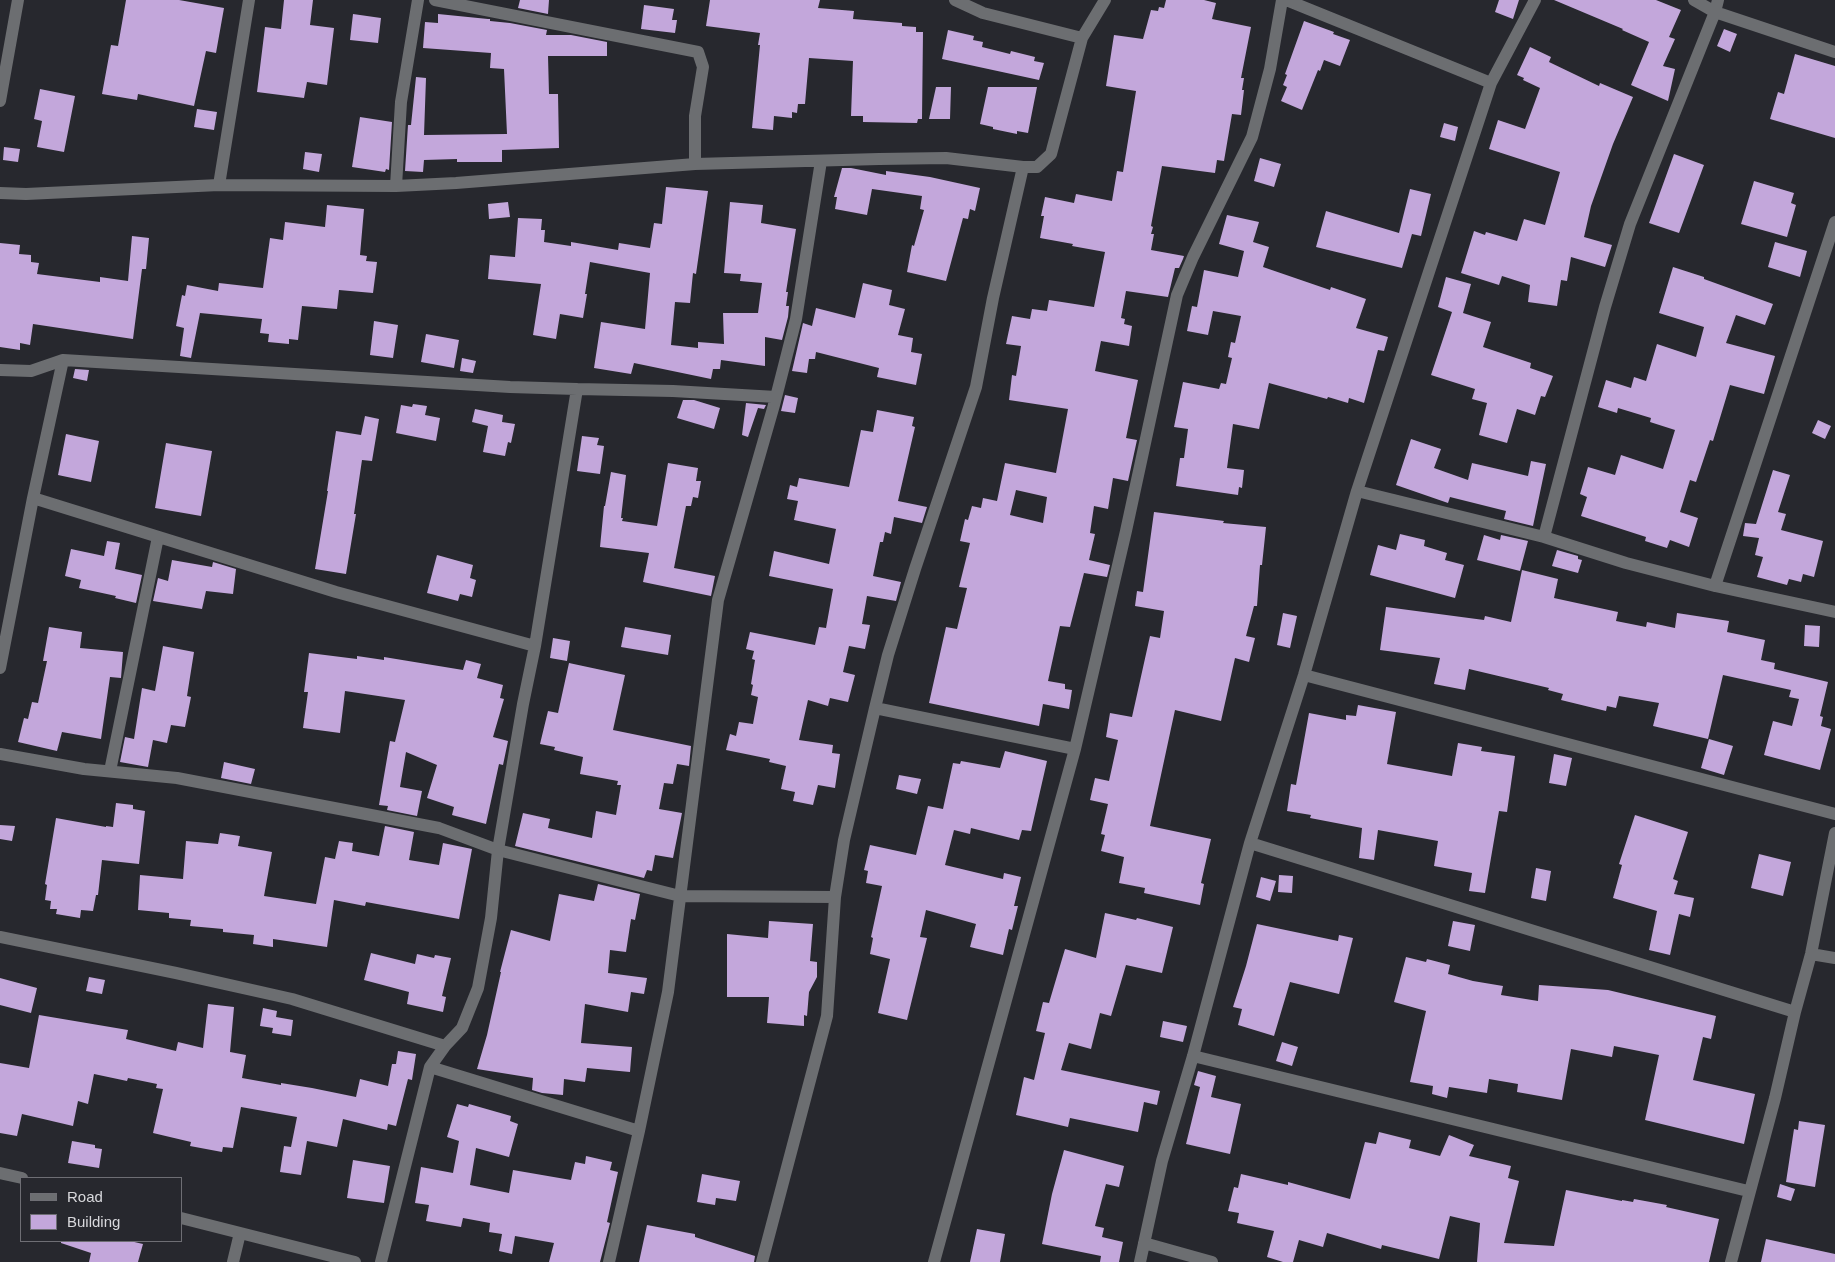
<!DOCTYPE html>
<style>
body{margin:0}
#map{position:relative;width:1835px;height:1262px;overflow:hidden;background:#27282e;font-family:Helvetica,sans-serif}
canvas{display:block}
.legend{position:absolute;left:20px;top:1177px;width:162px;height:65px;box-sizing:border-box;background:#27282e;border:1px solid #6e6e74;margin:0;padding:6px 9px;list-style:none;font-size:15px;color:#d8d8dc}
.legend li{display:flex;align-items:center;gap:10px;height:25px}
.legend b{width:25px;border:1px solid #6e6e74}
</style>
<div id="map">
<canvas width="1835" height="1262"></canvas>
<ul class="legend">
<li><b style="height:6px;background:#6c6e71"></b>Road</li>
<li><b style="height:14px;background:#c3a7db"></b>Building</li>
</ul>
</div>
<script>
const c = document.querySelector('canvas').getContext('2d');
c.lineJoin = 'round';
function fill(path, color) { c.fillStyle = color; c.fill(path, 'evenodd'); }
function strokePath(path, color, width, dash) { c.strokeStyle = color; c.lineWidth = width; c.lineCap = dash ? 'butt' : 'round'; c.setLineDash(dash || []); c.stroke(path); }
fill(new Path2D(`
 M126,0H179L224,8L216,53L206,51L194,106L138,94L137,100L102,94L111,45L118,46Z
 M284,0H313L310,25L334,28L327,85L307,82L304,98L257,92L265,27L281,29Z
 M520,0H549L548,14L518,8Z
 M710,0H820L818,8L854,11L853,19L902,23V26L916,27V32H923L922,119H918L917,123L863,122V116H851L853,61L809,58L805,104H798L797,113L792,112V118L774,116L773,130L752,128L760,45H758L760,33L706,26Z
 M1166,0H1204L1216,3L1212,19L1251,27L1241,78H1244L1242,90H1244L1241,115L1232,114L1224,161L1217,160L1215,173L1162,166L1151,226L1153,227L1151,234H1154L1151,250L1184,256L1183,259L1179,268H1175L1168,297L1126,291L1121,318L1125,319L1124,324L1132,326L1129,346L1101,341L1095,371L1138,380L1126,438L1137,440L1128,481L1113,478L1108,509L1094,506L1090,533L1095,534L1089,560L1110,565L1107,577L1084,573L1070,627L1060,626L1048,681L1065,684V689L1072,690L1069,709L1043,704L1039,726L929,703L946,627L957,629L967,588L959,587L970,543L960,541L965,519L968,520L972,506L981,508L983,498L997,501L1005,463L1056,473L1068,409L1009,400L1012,375L1016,376L1021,346L1006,344L1012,316L1030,319L1032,309L1047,311L1049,300L1094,307L1105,252L1072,246L1073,244L1040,238L1044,216H1041L1045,197L1074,203L1076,194L1112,201L1117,171L1123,172L1136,91L1106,86L1114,35L1143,39L1151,10L1158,11L1159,7L1164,8ZM1016,490L1047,497L1043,523L1010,515Z
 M1499,0H1519L1513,19L1495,12Z
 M1554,0H1656L1681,10L1669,37L1675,39L1663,66L1675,69L1668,101L1631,85L1649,42L1622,30L1623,29Z
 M644,5L674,9L672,20H677L675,33L641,29Z
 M353,14L381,18L378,43L350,40Z
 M438,14L488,19H490V21L510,23L547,30L546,35H571L607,42V56H548L549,94H558L559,148L502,150V162H457V159L424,160L423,172L405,171L408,125H411L416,77L426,78L424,135L507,134L504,69L490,68L491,53L423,48L425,22L438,23Z
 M1304,21L1334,32L1333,34L1350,40L1340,66L1324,60L1320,71L1318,70L1302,110L1281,101L1287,87L1283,85L1287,75L1285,74Z
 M1724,29L1737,34L1730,52L1717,46Z
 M948,30L974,36L973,40L983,42L982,47L1010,54L1011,51L1035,57L1034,61L1044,63L1039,80L942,59Z
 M1530,47L1551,57L1549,62L1599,86L1600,83L1633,97L1613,144L1591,206L1584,237L1612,245L1605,267L1571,257L1567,281L1561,280L1557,306L1528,302L1530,285L1502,276L1499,285L1461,273L1474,231L1485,235L1486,232L1517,241L1524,219L1545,225L1560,172L1489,149L1498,120L1525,129L1540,88L1523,80L1524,78L1517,75Z
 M1795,54L1835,66V138L1770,119L1778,92L1784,94Z
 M936,87H951L950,119H929Z
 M988,87H1037L1028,133L1017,131V134L993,129V127L980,124Z
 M40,89L75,96L64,152L37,147L42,121L34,119Z
 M197,109L217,112L214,130L194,127Z
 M360,117L392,122L389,170L386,169L385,172L352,167Z
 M1444,123L1458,127L1455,141L1440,137Z
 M4,147L20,149L18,162L3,160Z
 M305,152L322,154L319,172L303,169Z
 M1674,154L1704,165L1679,233L1649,223Z
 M1260,158L1281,164L1274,187L1254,181Z
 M842,168H851L886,175V171L930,177L980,188L975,211L970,209L968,219L963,218L946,281L907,272L912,245L914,246L924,210L920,209L922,196L872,189L867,215L835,209L837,197H834Z
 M1754,181L1794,193L1791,203L1796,205L1787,237L1741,224Z
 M666,187L708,191L696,274L693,273L690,303L675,302L671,345L698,348V342L724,344L723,313H758L762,283L740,281L741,274L724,273L730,202L763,205L761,223L796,229L786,292H788L786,306H789L788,317L782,340L765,337V366L721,360L720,369H713L711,379L634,363L631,374L594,368L601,322L645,329L650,273L590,262L585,294H587L583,318L560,314L556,339L533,335L541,284L488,279L490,255L515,257L518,218L542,219L541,230H545L544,242L571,246V242L618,250L619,243L650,248L654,223L662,224Z
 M1410,189L1431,194L1421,236L1412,234L1402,268L1316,247L1326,211L1399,233Z
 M508,202L510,217L489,219L488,204Z
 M327,205L364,209L360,255L367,256L366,261L377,262L373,293L339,290L337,309L302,306L298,340L289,339V344L268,342L269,334L260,333L262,319L200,313L191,358L180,356L184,328L176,326L182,295L185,296L187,285L218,291L219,283L263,288L270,238L283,240L285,222L325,227Z
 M1227,215L1259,222L1253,242L1269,247L1263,267L1330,290L1331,287L1366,299L1356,328L1388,337L1384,351L1378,350L1364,403L1349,398L1348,403L1328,397L1327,399L1269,383L1259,429L1233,424L1227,468L1244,470L1242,488L1239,487L1238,495L1176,486L1180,458H1184L1188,429L1174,427L1183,382L1219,389L1221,383L1226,384L1232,358L1228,357L1231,342L1235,343L1241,316L1213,311L1208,335L1187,331L1192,306L1197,307L1204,270L1238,277L1244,251L1219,244Z
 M132,236L149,238L146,269H142L133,339L33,324L30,345L20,343V350L0,347V243L20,245L19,254L31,255V262L39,263L37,274L100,282V277L128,281Z
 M1775,242L1807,251L1800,277L1768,267Z
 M1673,267L1704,277V279L1773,304L1765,325L1736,315L1726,343L1775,356L1764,394L1730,385L1713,441L1710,440L1696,482L1690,480L1680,512L1698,518L1689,547L1670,540L1667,548L1645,541L1646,537L1581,516L1587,497L1580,494L1588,467L1615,475L1621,455L1663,469L1675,430L1650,422L1651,418L1618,408L1617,413L1598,407L1606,380L1631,388L1634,377L1646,381L1657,344L1696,357L1704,327L1659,313Z
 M1446,277L1471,284L1463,313L1491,322L1483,347L1531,363L1530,368L1553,376L1545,397L1541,396L1535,415L1517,409L1507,443L1479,435L1487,403L1472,399L1475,389L1431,375L1452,312L1438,307Z
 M863,283L892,290L889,305L905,309L898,335L913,338L911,352L922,354L916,385L877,377L879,368L816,352L815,359H809L807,373L792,371L803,323L812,326L816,308L855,318Z
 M374,321L398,325L393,358L370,355Z
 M426,334L459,340L454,368L421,362Z
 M462,358L476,361L473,373L460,371Z
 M75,369L89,370L87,381L73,378Z
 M785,395L798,398L795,413L781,411Z
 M683,400H694L720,408L714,429L677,418Z
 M746,403L766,405L764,409L758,408L748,437L742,435Z
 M413,404L427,406L425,415L440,418L436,441L396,433L401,405L412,407Z
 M475,409L503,415L502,422L515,424L511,443L508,442L505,456L483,452L488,426L472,422Z
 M877,410L914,417L912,426L915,427L898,501L927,507L922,523L894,517L891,534L885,532L883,542H880L873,576L901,582L896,601L867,596L862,624L870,625L865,649L849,646L843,672L855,675L848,702L830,698L828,706L808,700L799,740L833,745L832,753L840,754L835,788L818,785L813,805L793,801L795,792L781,789L786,766L769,762L770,759L726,750L730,734L736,736L739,722L753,724L758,697L751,695L753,685L751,684L755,660L752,659L754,651L746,649L750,632L815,645L819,627L826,628L833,589L769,576L774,551L829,564L836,529L794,520L798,501L787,499L790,485L797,487L799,478L849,487L861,430L873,432Z
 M365,416L379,419L372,461L362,460L354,514H356L346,574L315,569L328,491H327L336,431L361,435Z
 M1818,420L1831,426L1825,439L1812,433Z
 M66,434L99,441L91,482L58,475Z
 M582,436L599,438L597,445L604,446L600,474L577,471Z
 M1411,439L1441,449L1434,468L1468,480L1472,463L1528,476L1531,461L1546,464L1533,526L1504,519L1506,511L1450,497L1448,503L1396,485Z
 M166,443L212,451L201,516L155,508Z
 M668,463L698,468L696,481H701L698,498L693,497L691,506H686L674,568L715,576L711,596L643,582L649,553L600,547L604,506H605L611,472L626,475L621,518H623L622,521L657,526Z
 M1773,470L1790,475L1778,512L1786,514L1781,530L1823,541L1814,577L1803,574L1801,582L1789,579L1787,585L1757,577L1763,557L1755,555L1759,538L1743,536L1745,523L1756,524Z
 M1154,512L1224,521L1223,523L1266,527L1262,565H1260L1257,606H1254L1246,636L1255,638L1249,662L1235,658L1221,721L1175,710L1150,826L1211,839L1201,883L1204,884L1200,905L1144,893L1145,888L1119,883L1124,857L1101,851L1105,835L1101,834L1108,804L1090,800L1095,778L1109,781L1118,740L1106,737L1110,713L1132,717L1150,636L1160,638L1164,611L1135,606L1137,591L1143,592Z
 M1400,534L1425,540L1424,546L1447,553L1445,560L1464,565L1455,598L1370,575L1378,545L1396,550Z
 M1484,535L1500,540L1501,535L1528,541L1520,571L1477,560Z
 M107,541L120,543L115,569L142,575L136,603L115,598L116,596L79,588L81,580L65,576L71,549L104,556Z
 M1557,550L1578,556V559L1582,560L1578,573L1552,566Z
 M437,555L473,565L470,578L476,580L472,597L460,594L458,601L427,593Z
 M172,560L212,567L213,562L236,569L233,594L206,591L202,609L153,601L158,578L168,581Z
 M1522,570L1558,579L1554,598L1618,612L1616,621L1646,627L1647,622L1675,628L1677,613L1729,621L1727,632L1765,640L1761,660L1775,663L1774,669L1828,682L1820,716L1823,717L1821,726L1831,729L1820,770L1764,755L1773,721L1792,726L1799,699L1789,697L1791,690L1723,675L1708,739L1653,726L1659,703L1619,696L1616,708L1607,706L1606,711L1561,700L1563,694L1548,690L1549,688L1469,669L1465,690L1434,684L1440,658L1380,650L1386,607L1484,620L1485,616L1511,622Z
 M1283,613L1297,616L1290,648L1277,645Z
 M1805,625L1820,626L1819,647L1804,646Z
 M49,627L82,632L80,648L123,652L121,678L110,677L101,739L62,732L57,751L18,742L24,718L28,719L32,702L38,703L47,661H43Z
 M625,627L671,635L668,655L621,647Z
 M553,638L570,641L567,661L550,658Z
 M163,646L194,652L187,696L191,697L185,727L171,725L167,743L153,740L148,767L120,762L125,737L134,739L142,688L155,691Z
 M309,653L357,659V656L384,660V657L463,670L466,660L481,664L477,678L503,685L500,698L504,699L493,737L508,741L503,765L499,764L486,824L452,815L454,807L427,798L437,765L406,752L400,787L422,791L417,816L387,810L388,806L379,805L390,741L395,742L405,700L345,691L340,733L303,728L308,692H304Z
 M569,663L625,675L613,730L691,746L689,766L677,764L673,784L664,783L659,809L682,813L673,858L655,855L652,871L647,870L644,878L515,846L523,813L550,819L548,828L592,838L596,811L616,815L621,785H617L618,781L580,774L583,757L554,750L555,747L540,744L548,711L558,713Z
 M1358,705L1396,712L1387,764L1452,776L1458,743L1482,747L1481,751L1515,756L1507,812L1499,811L1485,893L1469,891L1472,873L1434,866L1438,841L1378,830L1374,860L1359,858L1362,828L1310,818L1311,815L1287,811L1291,784L1296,785L1309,713L1346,720V715L1356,716Z
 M1709,739L1733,746L1724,775L1701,768Z
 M1005,751L1047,761L1031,831L1022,830L1019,840L971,828L970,834L954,830L945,865L1003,879L1004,873L1021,877L1014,906H1018L1012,930L1009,929L1003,955L970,947L976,924L926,910L920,937L927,938L907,1020L878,1013L890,959L870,954L873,938L871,937L882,886L866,883L868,871L864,870L870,845L916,855L928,806L943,809L953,763L960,764L961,761L1000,768Z
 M1554,754L1572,758L1566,786L1549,783Z
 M224,762L255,769L251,784L221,778Z
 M899,775L921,779L917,794L896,789Z
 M116,803L133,805V809L145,811L139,864L102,860L98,895H96L93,911L81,910L80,918L56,914L57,909H50L51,901L45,900L47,885L45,884L56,818L106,827V826L113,827Z
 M1635,815L1688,832L1673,879L1678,881L1674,894L1694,898L1690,917L1679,914L1670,955L1649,950L1657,911L1613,898L1622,865L1619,864Z
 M0,825L15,826L12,841L0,839Z
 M385,826L414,832L409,860L439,865L443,843L472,849L459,919L366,902L365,906L334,900L327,947L273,939V947L253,944L254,935L223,932V929L190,926L191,920L169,918V913L138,910L140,875L183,879L186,841L218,844L220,833L240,836L238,846L272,852L264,896L316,904L325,857L335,859L339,841L353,843L352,851L379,856Z
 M1759,854L1791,862L1783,896L1751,888Z
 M1536,868L1551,871L1546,901L1531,898Z
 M1279,875L1293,876L1292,893L1278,892Z
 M1261,877L1276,881L1270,901L1256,897Z
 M598,884L640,894L635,920L631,919L626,952L610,950L608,973L647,978L644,994L631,992L628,1012L585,1004L581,1043L632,1047L630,1072L587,1068L585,1082L564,1079L563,1095L542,1093L532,1090L533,1078L477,1069L487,1035L501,972H500L511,930L550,941L559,894L594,901Z
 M1105,913L1136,920L1137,918L1173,927L1162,973L1126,965L1111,1016L1100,1013L1091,1049L1069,1043L1061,1070L1160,1091L1157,1105L1144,1102L1138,1132L1070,1118L1068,1127L1016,1115L1024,1077L1034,1080L1045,1033L1036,1031L1043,1002L1049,1003L1065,949L1096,958Z
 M769,921L813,924L810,961L817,962V977L809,992L807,1016L804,1015V1026L767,1023L769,997H727V934L768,938Z
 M1453,921L1475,925L1470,951L1448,946Z
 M1257,924L1338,941L1339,935L1353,938L1339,994L1290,982L1274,1036L1238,1025L1242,1009L1233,1007L1246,966Z
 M371,953L415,964L417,954L434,958L435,955L451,958L442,996L446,997L443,1012L407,1004L409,992L364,980Z
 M1406,957L1426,962L1427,959L1450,965L1448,974L1473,981L1503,986L1501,995L1538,1001L1539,985L1608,990L1716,1016L1711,1039L1703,1037L1693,1080L1755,1094L1744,1144L1645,1120L1659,1055L1614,1046L1612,1057L1571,1049L1562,1100L1517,1092L1518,1084L1489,1079L1487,1093L1449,1087L1447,1098L1432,1094L1433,1086L1410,1082L1426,1011L1394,1002Z
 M89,977L105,980L102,994L86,991Z
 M0,978L37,988L31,1013L0,1005Z
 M208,1004L234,1007L230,1052L246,1055L242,1078L281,1085V1083L312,1088L356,1097L360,1079L388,1086L392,1064H396L398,1051L416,1054L412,1080L408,1079L396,1126L388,1124L387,1130L343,1119L337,1147L307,1141L301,1175L280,1172L284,1146L291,1147L297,1117L241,1107L233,1148L223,1147L222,1152L190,1146L191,1142L153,1133L163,1089L156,1088L157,1084L128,1078L127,1081L94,1074L88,1104L78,1101L73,1126L22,1114L17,1136L0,1133V1063L29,1068L39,1015L128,1030L126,1039L176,1051L178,1042L203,1048Z
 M263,1008L277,1011L276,1017L293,1020L291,1036L272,1033L273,1028L260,1026Z
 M1163,1021L1187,1026L1183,1042L1160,1037Z
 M1282,1042L1298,1047L1292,1066L1276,1061Z
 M1198,1071L1216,1076L1211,1097L1241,1104L1230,1154L1186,1144L1200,1087L1194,1085Z
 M457,1104L468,1107L469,1104L511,1116L510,1121L518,1124L509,1157L476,1148L470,1185L509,1193L513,1170L571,1180L575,1162L585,1164L586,1156L612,1162L610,1170L618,1172L607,1222L610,1223L600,1262H549L554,1243L515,1236L512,1254L499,1251L502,1234L489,1232L490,1223L463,1218L461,1227L426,1221L429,1205L415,1203L421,1167L453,1173L459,1141L447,1137Z
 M1799,1121L1825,1125L1815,1187L1786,1182L1794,1129L1798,1130Z
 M1379,1132L1411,1140L1409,1148L1440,1156L1449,1135L1474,1145L1469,1156L1511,1166L1508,1178L1519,1181L1504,1243L1554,1246L1566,1190L1622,1201V1200L1633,1202L1634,1199L1667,1205L1666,1207L1719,1219L1709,1262H1477L1480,1223L1450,1216L1439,1259L1382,1245L1381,1249L1327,1233L1323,1247L1299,1240L1293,1262H1283L1267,1257L1274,1231L1237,1223L1239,1213L1228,1211L1234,1187L1238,1188L1241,1174L1288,1185V1182L1350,1199L1365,1142L1376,1144Z
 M72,1141L95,1145V1148L102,1149L99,1168L68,1163Z
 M1064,1150L1124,1166L1119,1187L1106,1184L1095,1226L1104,1228L1102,1237L1123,1242L1119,1262H1100L1101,1256L1042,1244L1052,1194Z
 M353,1160L390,1166L384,1203L347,1198Z
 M702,1174L740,1181L736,1201L716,1198L715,1205L697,1202Z
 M1780,1184L1795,1189L1791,1201L1777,1197Z
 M647,1225L695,1234V1237L755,1256L754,1262H639Z
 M977,1229L1005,1234L1000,1262H970Z
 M1766,1239L1835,1254V1262H1761Z
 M61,1241H130L143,1244L138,1262H89L91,1253L61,1243Z`), '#c3a7db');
strokePath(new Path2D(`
 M435,0L698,52L703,67L695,116V164
 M955,0L983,13L1082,38
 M1286,0L1491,83
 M1694,0L1715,12L1835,52
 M0,101L18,0
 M219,185L249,0
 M396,186L401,102L418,0
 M0,193L26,194L219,185L396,186L456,183L695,164L879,159L946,158L1023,167H1037L1051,154L1082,38L1105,0
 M0,370L31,371L63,360L510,387L577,389L535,646L523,704L498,850L491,918L478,988L462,1028L445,1046L430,1067L381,1262
 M577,389L673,391L776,397
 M1357,491L1544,537L1626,563L1715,586L1835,612
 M33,498L336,592L535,646
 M1544,537L1605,307L1630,224L1715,12L1718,0
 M1715,586L1835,222
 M0,668L33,498L63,360
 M1304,675L1835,814
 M875,708L1075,749
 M0,754L84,769L177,778L439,828L498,850L680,896L835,897
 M110,771L158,537
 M1250,843L1795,1012
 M0,937L176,973L292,999L445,1046
 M1811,954L1835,958
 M1193,1056L1748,1191
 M430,1067L639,1131
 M0,1173L22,1178
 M181,1218L355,1262
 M1144,1243L1212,1262
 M233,1262L240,1233
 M609,1262L639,1131L668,992L718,600L774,405L796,319L821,161
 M762,1262L827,1016L835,897L844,840L875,708L888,655L915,569L976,387L993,298L1023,167
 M934,1262L1075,749L1126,531L1177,295L1193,257L1252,137L1270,69L1282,0
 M1140,1262L1162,1161L1193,1056L1250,843L1304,675L1357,491L1491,83L1535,0
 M1731,1262L1775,1098L1795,1012L1811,954L1835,833`), '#6c6e71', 12);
</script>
